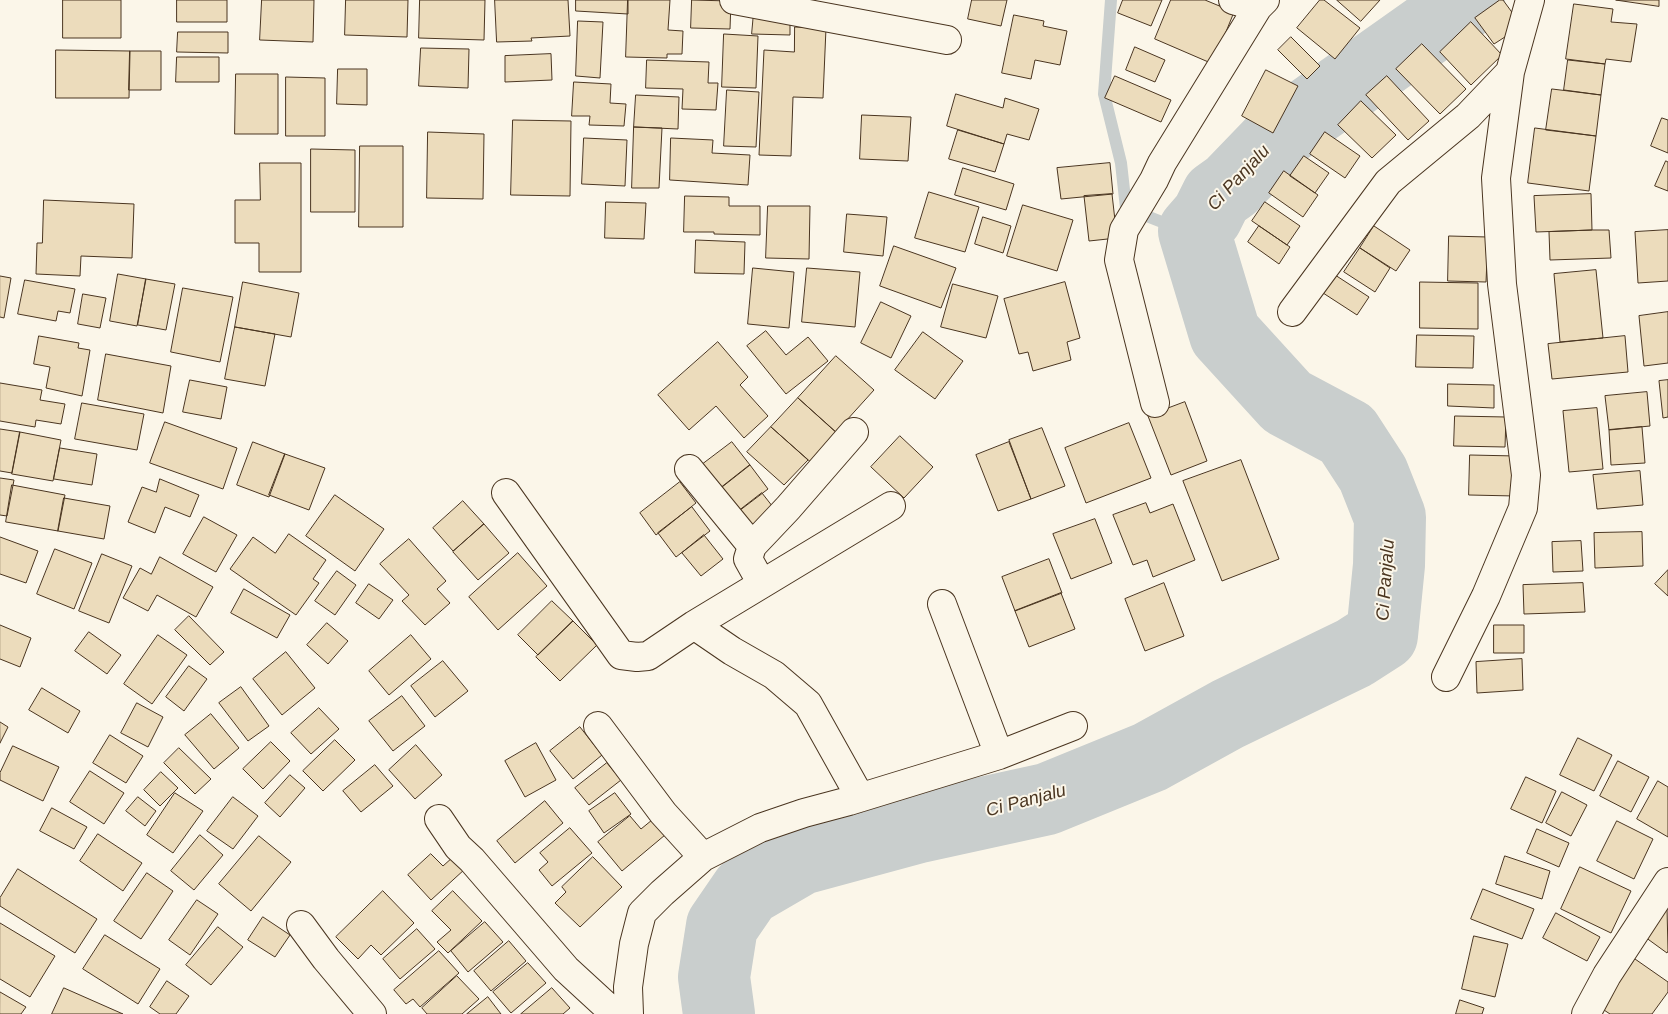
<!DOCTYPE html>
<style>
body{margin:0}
canvas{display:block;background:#fbf6e9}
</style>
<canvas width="1668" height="1014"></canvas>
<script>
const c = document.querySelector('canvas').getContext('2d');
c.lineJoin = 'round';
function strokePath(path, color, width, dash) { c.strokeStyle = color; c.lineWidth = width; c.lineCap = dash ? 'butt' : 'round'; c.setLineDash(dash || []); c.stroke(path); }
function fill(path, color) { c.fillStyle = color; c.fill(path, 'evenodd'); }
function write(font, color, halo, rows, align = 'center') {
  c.font = font + ' Helvetica,sans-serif'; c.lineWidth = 4; c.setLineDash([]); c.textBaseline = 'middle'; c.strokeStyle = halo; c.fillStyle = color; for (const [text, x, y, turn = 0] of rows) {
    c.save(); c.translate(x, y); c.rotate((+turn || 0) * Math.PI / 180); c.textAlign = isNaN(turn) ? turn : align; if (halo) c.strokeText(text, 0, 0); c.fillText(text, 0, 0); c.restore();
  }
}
strokePath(new Path2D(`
 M1111,0L1104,94L1121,163L1126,208L1167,224L1194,231`), '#c9cecd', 12);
strokePath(new Path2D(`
 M719,1014L714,977L722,926L746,891L801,859L919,827L1047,799L1150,757L1228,714L1354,653L1382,635L1389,565L1390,517L1373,474L1347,434L1287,402L1225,334L1194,231L1207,216L1217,196L1231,186L1284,131L1469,0`), '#c9cecd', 72);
const building = new Path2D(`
 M63,0H121V38H63Z
 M177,0H227V22H177Z
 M262,0H314L313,42L260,40Z
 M346,0H408L407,37L345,35Z
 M420,0H485L484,40L419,38Z
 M495,0H568L570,36L531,38L532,41L497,42Z
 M576,0H628V14L576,11Z
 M628,0H670L668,30L683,31L682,54H667V58L626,57Z
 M692,0L731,1L730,29L691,28Z
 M972,0H1007L1001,26L968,19Z
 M1123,0H1162L1151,26L1118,13Z
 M1171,0H1205L1234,12L1213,64L1155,39Z
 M1320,0H1324L1360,28L1335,59L1297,28Z
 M1337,0H1380L1361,21Z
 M1500,0H1503L1522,26L1494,44L1475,18Z
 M1616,0H1659V6Z
 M1574,4L1613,9L1611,22L1637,24L1631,62L1606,59L1605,64L1566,59Z
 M754,12L790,14V35L752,34Z
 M1014,15L1044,21L1043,26L1067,31L1060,65L1035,60L1031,79L1002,73Z
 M578,21L603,22L600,78L576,76Z
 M1471,22L1502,55L1471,85L1440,52Z
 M795,27L826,28L823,98L793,97L791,156L759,155L764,50L794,52Z
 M178,32H228V53L177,52Z
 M724,34L758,36L756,88L722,87Z
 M1291,37L1320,66L1307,79L1278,50Z
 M1422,44L1466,89L1440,114L1396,69Z
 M1135,47L1165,60L1155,82L1126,70Z
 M421,48L469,49L468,88L419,86Z
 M56,50L130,51L129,98H56Z
 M130,51H161V90H129Z
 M551,54L552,80L505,82V56Z
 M177,57H219V82H176Z
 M647,60L709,62L708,83H718L716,110L682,109L683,89L646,88Z
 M1568,60L1605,64L1601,95L1564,90Z
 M338,69H367V105L337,104Z
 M1266,70L1298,86L1273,133L1242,116Z
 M236,74H278V134H235Z
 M1115,76L1171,100L1161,122L1105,98Z
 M1387,76L1429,121L1408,140L1366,95Z
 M286,77L325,78V136H286Z
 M574,82L611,84L610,103L626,104L624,126L589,125L590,116H572Z
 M1552,89L1601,95L1596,136L1546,130Z
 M727,90L759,92L756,147L724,146Z
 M956,94L1003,108L1005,98L1039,109L1029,140L1007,134L1004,144L947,126Z
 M636,95L679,97L678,129L634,127Z
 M1361,101L1396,135L1372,158L1338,125Z
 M862,115L911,117L908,161L860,159Z
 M1662,118L1668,120V153L1651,146Z
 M513,120L571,121L570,196L511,195Z
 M634,127L662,128L659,188H632Z
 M1535,128L1596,136L1589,191L1528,183Z
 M958,130L1004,144L995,172L949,159Z
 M428,132L484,134L483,199L427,198Z
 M1325,132L1360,156L1345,178L1310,154Z
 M584,138L627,140L625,186L582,184Z
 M671,138L713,140L712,153L750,155L748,185L670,180Z
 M360,146H403V227H359Z
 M311,149L355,150V212H311Z
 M1304,156L1329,173L1315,193L1290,176Z
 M1666,161L1668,162V191L1655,186Z
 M260,163H301V272H259V243H235V200H260Z
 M1110,163L1113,194L1061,199L1057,168Z
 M963,168L1014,184L1006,210L955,195Z
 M1284,171L1318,195L1303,217L1269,193Z
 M929,192L979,207L965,252L915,238Z
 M1112,194L1117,238L1089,241L1084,196Z
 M1591,194L1592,230L1536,232L1534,196Z
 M685,196L729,197V206H760V235L714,234V232H684Z
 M44,200L134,204L132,258L81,256L80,276L36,274L37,243H42Z
 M606,202L646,203L644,239L605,238Z
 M1265,202L1300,226L1287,245L1252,221Z
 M1023,205L1073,220L1057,271L1007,256Z
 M768,206H810L809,259L766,258Z
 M847,214L887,217L883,256L844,252Z
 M983,217L1011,226L1003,253L975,244Z
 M1259,226L1290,247L1279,264L1248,242Z
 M1374,226L1410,250L1396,271L1360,248Z
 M1592,230H1609L1611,258L1550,260L1549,232Z
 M1668,230V281L1638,283L1635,232Z
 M1449,236L1488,237L1486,282L1448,281Z
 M696,240L745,242L744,274L695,273Z
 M894,246L956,268L941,308L880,286Z
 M1360,248L1390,268L1375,292L1344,272Z
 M753,268L794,272L789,328L748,324Z
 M807,268L860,272L855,327L802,322Z
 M1596,270L1603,338L1560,342L1554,274Z
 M1332,273L1369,297L1357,315L1320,291Z
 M118,274L146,279L137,326L110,321Z
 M0,276L11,278L4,318L0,317Z
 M146,279L175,284L166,330L138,325Z
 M25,280L75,289L70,313L58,311L56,321L18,314Z
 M243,282L299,293L291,337L235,327Z
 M1065,282L1080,338L1067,342L1071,360L1033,371L1028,352L1019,354L1004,299Z
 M1420,282L1478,283V329L1420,328Z
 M953,284L998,296L986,338L941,327Z
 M183,288L233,297L220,362L171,352Z
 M83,294L106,298L100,328L78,324Z
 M881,302L911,316L891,358L861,343Z
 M1668,312V363L1644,366L1639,316Z
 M235,327L275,334L265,386L225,379Z
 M766,331L786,355L808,337L828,361L786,394L747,346Z
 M923,332L963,361L935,399L895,370Z
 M1417,335L1474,336L1473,368L1416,367Z
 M39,336L79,343L78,348L90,350L82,396L46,388L50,367L34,364Z
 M1625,336L1628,372L1552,379L1548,344Z
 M718,342L748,377L740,385L768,416L744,438L716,406L689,430L658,395Z
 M106,354L171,366L163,413L98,400Z
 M836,356L874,390L836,432L798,398Z
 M190,380L227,387L221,419L183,412Z
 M1668,380V417L1663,418L1659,381Z
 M0,383L42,390L40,400L65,404L61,424L36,420L35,427L0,421Z
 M1448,384L1494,385V408L1448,406Z
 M1647,392L1650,426L1609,430L1605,396Z
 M798,398L840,436L814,465L771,427Z
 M1185,402L1207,461L1171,475L1148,416Z
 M82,403L144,414L137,450L75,439Z
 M1597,408L1603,469L1569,472L1563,411Z
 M1455,416L1506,417L1505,447L1454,446Z
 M165,422L237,448L223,489L150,463Z
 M1129,423L1151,478L1086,503L1065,448Z
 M771,427L808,460L784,485L747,452Z
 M1642,427L1645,463L1611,465L1609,430Z
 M1042,428L1065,486L1031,499L1009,440Z
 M0,429L20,432L12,473L0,471Z
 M20,432L61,440L53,481L12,474Z
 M900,436L933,467L904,498L871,467Z
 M253,442L285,454L269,497L237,485Z
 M732,442L750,465L717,491L699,467Z
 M1009,442L1031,499L998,511L976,455Z
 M60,448L97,454L92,485L54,479Z
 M285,454L325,468L309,510L269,495Z
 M1470,455L1516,456L1515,496L1469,495Z
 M1241,460L1279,559L1222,581L1183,481Z
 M750,465L768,489L735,514L717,491Z
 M1640,471L1643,505L1597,509L1593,475Z
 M0,478L14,480L7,516L0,515Z
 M160,479L199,495L190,517L165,507L155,533L128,522L142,487L156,492Z
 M680,482L696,503L656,535L640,513Z
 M12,485L65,495L58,531L6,522Z
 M762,493L780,516L753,537L735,514Z
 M335,495L384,529L355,571L306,536Z
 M64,498L110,506L104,539L58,531Z
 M463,501L484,524L453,551L433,528Z
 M1146,503L1150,513L1173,504L1195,560L1153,577L1147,560L1133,565L1113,515Z
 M692,507L710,531L676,557L658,533Z
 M204,517L237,535L216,572L183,554Z
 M1095,519L1112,563L1071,579L1053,534Z
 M484,524L509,553L478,580L453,552Z
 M1642,532L1643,566L1595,568L1594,533Z
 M289,534L326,560L313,579L319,583L296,615L230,569L253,537L275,553Z
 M704,535L723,559L701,576L682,553Z
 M0,537L38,551L26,583L0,574Z
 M409,539L446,581L437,589L450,603L425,625L402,601L409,595L380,564Z
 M1581,541L1583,571L1553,572L1552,542Z
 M55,549L92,563L74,609L37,594Z
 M518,553L547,586L498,630L469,597Z
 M102,554L132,566L109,623L79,611Z
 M160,557L213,587L196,617L157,595L148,611L123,598L140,568L151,574Z
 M1049,559L1062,593L1015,611L1002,577Z
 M1668,570V596L1655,584Z
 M337,571L356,585L335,615L315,601Z
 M1164,583L1184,636L1145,651L1125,599Z
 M1583,583L1585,612L1524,614L1523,585Z
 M369,584L393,600L379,619L356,603Z
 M244,589L290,615L277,638L231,613Z
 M1061,593L1075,629L1029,647L1015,611Z
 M552,601L573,621L538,655L518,635Z
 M189,616L224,652L210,665L175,630Z
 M573,621L597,645L560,681L536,657Z
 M327,623L348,641L328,664L307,645Z
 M0,625L31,638L20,667L0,659Z
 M1494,625H1524V653H1494Z
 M89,632L121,655L107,674L75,651Z
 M158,635L187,655L152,704L124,684Z
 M411,635L431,659L389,695L369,671Z
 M286,652L315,688L282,715L253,679Z
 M1522,659L1523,690L1477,693L1476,662Z
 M443,661L468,691L435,717L411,686Z
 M189,666L207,679L184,711L166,697Z
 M241,687L269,726L248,741L219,703Z
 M42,688L80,711L68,733L29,710Z
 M402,696L425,726L393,751L369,721Z
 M137,703L163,717L148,747L121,733Z
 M319,708L339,729L311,754L291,733Z
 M211,714L239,748L214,769L185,735Z
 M0,722L8,727L0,743Z
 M580,727L602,755L573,779L550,751Z
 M110,735L143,756L126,783L93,763Z
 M1578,738L1612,755L1594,791L1560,775Z
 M335,740L355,760L323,791L303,771Z
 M271,742L290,761L263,789L243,769Z
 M536,743L556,780L525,797L505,761Z
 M416,745L442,775L415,799L389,770Z
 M13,746L59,767L43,801L0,780V773Z
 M179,748L211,779L195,794L164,763Z
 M1618,761L1649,777L1631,812L1600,796Z
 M607,763L621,780L589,805L575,788Z
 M375,765L393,786L361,812L343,791Z
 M90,771L124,793L104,824L70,802Z
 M161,772L178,788L160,806L144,790Z
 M290,775L305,788L280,817L265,803Z
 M1526,777L1556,791L1542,823L1511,809Z
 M1658,781L1668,787V837L1637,819Z
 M1562,792L1587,805L1571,836L1546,823Z
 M175,793L203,811L173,853L147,835Z
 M615,793L631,814L604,833L589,811Z
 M138,797L156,811L145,826L126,811Z
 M233,797L258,816L233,849L207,831Z
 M545,801L563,823L515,863L497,841Z
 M52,808L87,827L74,849L40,831Z
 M630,816L641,829L652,820L665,835L622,871L598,842Z
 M1617,821L1653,839L1634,879L1597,861Z
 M570,828L592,853L552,886L539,870L548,862L540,853Z
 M1537,829L1569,843L1559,867L1527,853Z
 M98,834L142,863L123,891L80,861Z
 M200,835L223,855L194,890L171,871Z
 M259,836L291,862L251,911L219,884Z
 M431,854L443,866L453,857L465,869L431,900L408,875Z
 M1505,856L1550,871L1542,899L1496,884Z
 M593,857L622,887L580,927L555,903L566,892L562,887Z
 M1580,867L1631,891L1611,933L1561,909Z
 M18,869L97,919L75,953L0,906V898Z
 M147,873L173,891L141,939L114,921Z
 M1483,889L1534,909L1522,939L1471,919Z
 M383,891L414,923L381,955L371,945L358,959L336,937Z
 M453,891L482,921L448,953L437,942L451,930L432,911Z
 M197,900L218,914L190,955L169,940Z
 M1667,907L1668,951L1667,953L1645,937Z
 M1556,913L1600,937L1587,961L1543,938Z
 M263,917L290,935L275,957L248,940Z
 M485,922L503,942L468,972L451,951Z
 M0,923L55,956L30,997L0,979Z
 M218,927L243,947L211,985L186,965Z
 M417,929L435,949L400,979L383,959Z
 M105,935L160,969L138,1004L83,969Z
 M1474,936L1508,944L1495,997L1462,989Z
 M509,941L526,961L491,991L474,971Z
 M439,951L459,973L420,1007L413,999L406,1004L394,990Z
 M1635,959L1668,982V992L1652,1014H1610L1601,1008Z
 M528,963L546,983L511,1013L493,992Z
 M457,976L479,999L462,1014H427L422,1008Z
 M167,981L189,996L176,1014H160L150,1007Z
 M64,988L123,1014H52Z
 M552,988L570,1008L563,1014H521Z
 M0,992L26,1007L21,1014H0Z
 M488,997L501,1014H467Z
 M1460,1000L1484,1008L1482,1014H1456Z`);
fill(building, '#ecdcbc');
strokePath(building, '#4a3520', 1);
const street = new Path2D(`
 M734,0L947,40
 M1233,0L1258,7
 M1292,312L1388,182L1468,116L1510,72
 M1155,403L1119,260L1124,230L1154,180L1162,163L1258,7L1265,0
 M689,469L752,546
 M506,493L621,655L637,657L648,656L694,625L732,651L774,675L808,704L860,797
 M762,584L748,559L752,546L788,508L854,432
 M942,604L999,755
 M694,625L891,506
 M1446,677L1486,596L1523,508L1526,475L1502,284L1496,178L1510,72L1530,0
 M598,726L663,813L703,857
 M439,819L458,847L472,860L566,969L615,1014
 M301,925L326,959L372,1014
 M629,1014L628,987L634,944L642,913L662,893L703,857L760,828L804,813L849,801L999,755L1073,726
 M1586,1014L1607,975L1668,882`);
strokePath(street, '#4a3520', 30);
strokePath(street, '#fbf6e9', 28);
write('italic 18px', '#4a3520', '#fbf6e9', [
 ["Ci Panjalu",1239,178,-47],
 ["Ci Panjalu",1386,580,-86],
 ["Ci Panjalu",1026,801,-15]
]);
</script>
